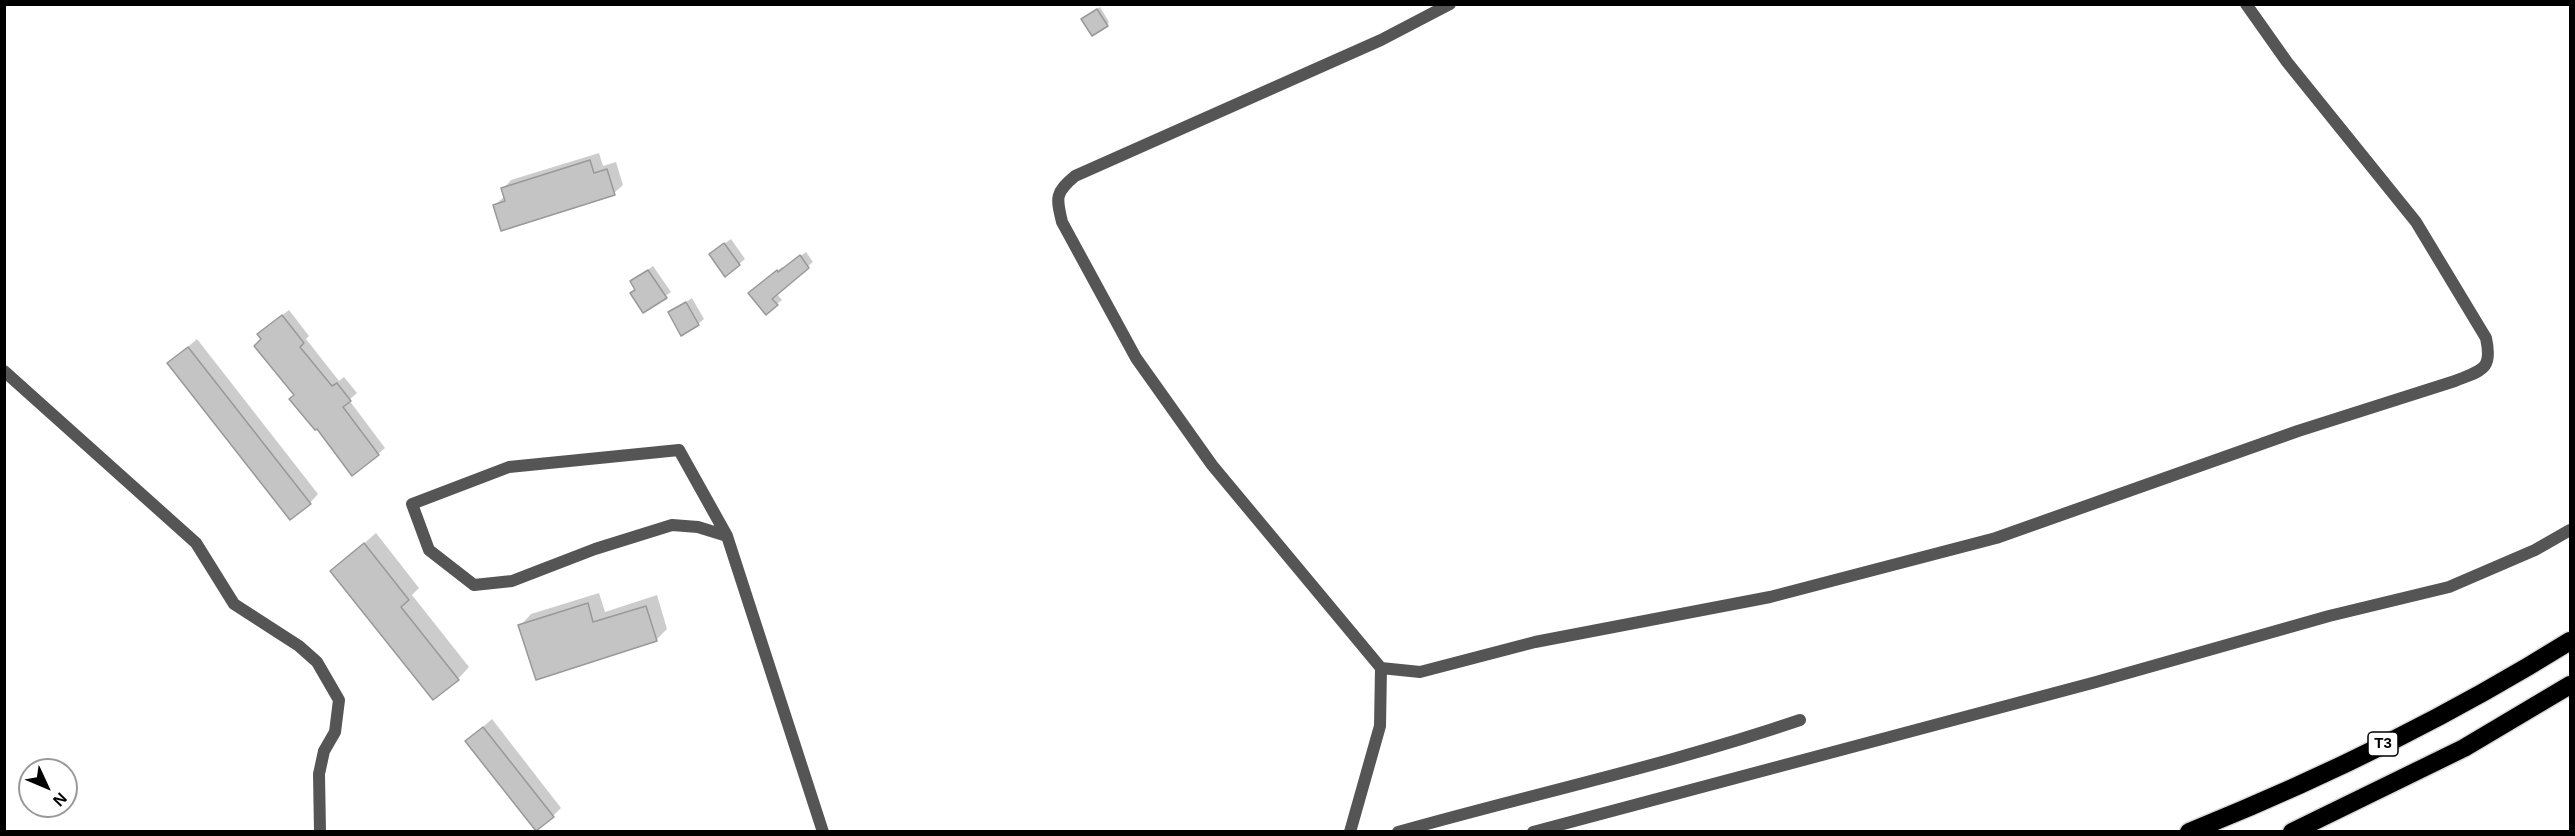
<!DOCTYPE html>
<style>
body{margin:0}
#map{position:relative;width:2575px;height:836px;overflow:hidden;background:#fff;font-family:Helvetica,sans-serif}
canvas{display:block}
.frame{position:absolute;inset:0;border:6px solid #000;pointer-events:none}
.north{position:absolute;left:18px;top:758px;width:60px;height:60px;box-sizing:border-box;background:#fff;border:2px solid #999;border-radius:50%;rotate:134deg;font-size:16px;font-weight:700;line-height:24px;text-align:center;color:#000}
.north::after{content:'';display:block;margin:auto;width:21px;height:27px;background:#000;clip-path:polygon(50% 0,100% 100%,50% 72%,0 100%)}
</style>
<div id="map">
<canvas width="2575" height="836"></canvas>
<div class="frame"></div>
<div class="north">N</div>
</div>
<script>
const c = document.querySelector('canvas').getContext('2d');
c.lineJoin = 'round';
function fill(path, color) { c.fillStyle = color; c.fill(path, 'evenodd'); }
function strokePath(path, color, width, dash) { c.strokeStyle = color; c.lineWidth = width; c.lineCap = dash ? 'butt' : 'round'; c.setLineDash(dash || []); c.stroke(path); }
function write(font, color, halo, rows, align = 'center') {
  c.font = font + ' Helvetica,sans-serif'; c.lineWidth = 4.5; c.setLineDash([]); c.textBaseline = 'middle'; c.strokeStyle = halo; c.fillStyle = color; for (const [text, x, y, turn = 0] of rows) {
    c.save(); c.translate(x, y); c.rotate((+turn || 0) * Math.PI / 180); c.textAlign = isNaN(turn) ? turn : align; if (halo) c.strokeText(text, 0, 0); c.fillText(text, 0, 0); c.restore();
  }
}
fill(new Path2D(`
 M1100,7L1109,22L1107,25L1085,17Z
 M599,153L603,166L616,162L623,185L614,193L502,229L495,205L505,196L503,189L511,180Z
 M731,239L745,259L739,264L717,249Z
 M806,252L813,262L776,293L782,300L777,304L755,289L782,267L784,268Z
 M653,266L671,292L644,311L632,281Z
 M692,298L704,319L698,324L670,313Z
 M289,310L309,336L306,339L339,381L344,377L357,393L349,400L385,448L378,454L295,395L263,339L266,328Z
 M197,339L318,494L310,503L169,363Z
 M376,533L419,588L412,595L469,667L458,679L332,571Z
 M599,593L605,612L657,595L667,629L656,640L520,626L531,614Z
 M492,719L561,808L553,816L467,741Z`), '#0003');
const building = new Path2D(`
 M1097,9L1108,26L1092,36L1081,19Z
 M590,160L594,173L607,169L615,195L501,231L493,205L505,201L501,188Z
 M724,243L740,265L725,277L709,254Z
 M800,255L809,268L772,299L778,305L766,315L748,293L777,270L778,272Z
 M648,270L667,298L643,313L630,293L635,290L630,281Z
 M686,302L699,325L681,336L668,312Z
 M282,315L304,343L300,347L332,386L337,383L351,401L343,407L379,455L352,476L317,429L315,430L289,399L294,395L254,346L261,339L257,334Z
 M188,347L311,504L290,520L167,363Z
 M364,543L409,600L401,607L459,680L433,700L330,571Z
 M588,603L593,622L646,606L657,641L536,680L518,625Z
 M483,727L554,817L536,831L465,741Z`);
fill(building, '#c4c4c4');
strokePath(building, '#999', 1.5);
const highway = new Path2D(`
 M2189,832C2321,779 2450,716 2570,641
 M2292,832L2464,748L2570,685`);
strokePath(highway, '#dbdbdb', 21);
strokePath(new Path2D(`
 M4,371L196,543L234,604L299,646L317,662L339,700L335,732L324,751L319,774L320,832
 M727,536L698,527L672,525L595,549L512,581L474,585L429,550L412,504L509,467L679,450L727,536L823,832
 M1381,668L1420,672L1535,642L1770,597L1996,538L2298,431L2455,381C2482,370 2493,370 2486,338L2416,222L2287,62L2246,4
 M1350,832L1380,726L1381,668L1212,465L1136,358L1062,222C1056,197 1055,193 1075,176L1381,40L1450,4
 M1398,832C1532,794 1668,765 1800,720
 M1533,832L2096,682L2329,616L2449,587L2535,550L2570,530`), '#555', 12);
strokePath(highway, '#000', 18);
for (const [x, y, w] of [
 [2383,744,30]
]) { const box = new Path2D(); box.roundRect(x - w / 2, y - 12, w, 24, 4.5); c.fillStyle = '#fff'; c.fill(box); strokePath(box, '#000', 1.5); }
write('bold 15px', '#000', null, [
 ["T3",2383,744]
]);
</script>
